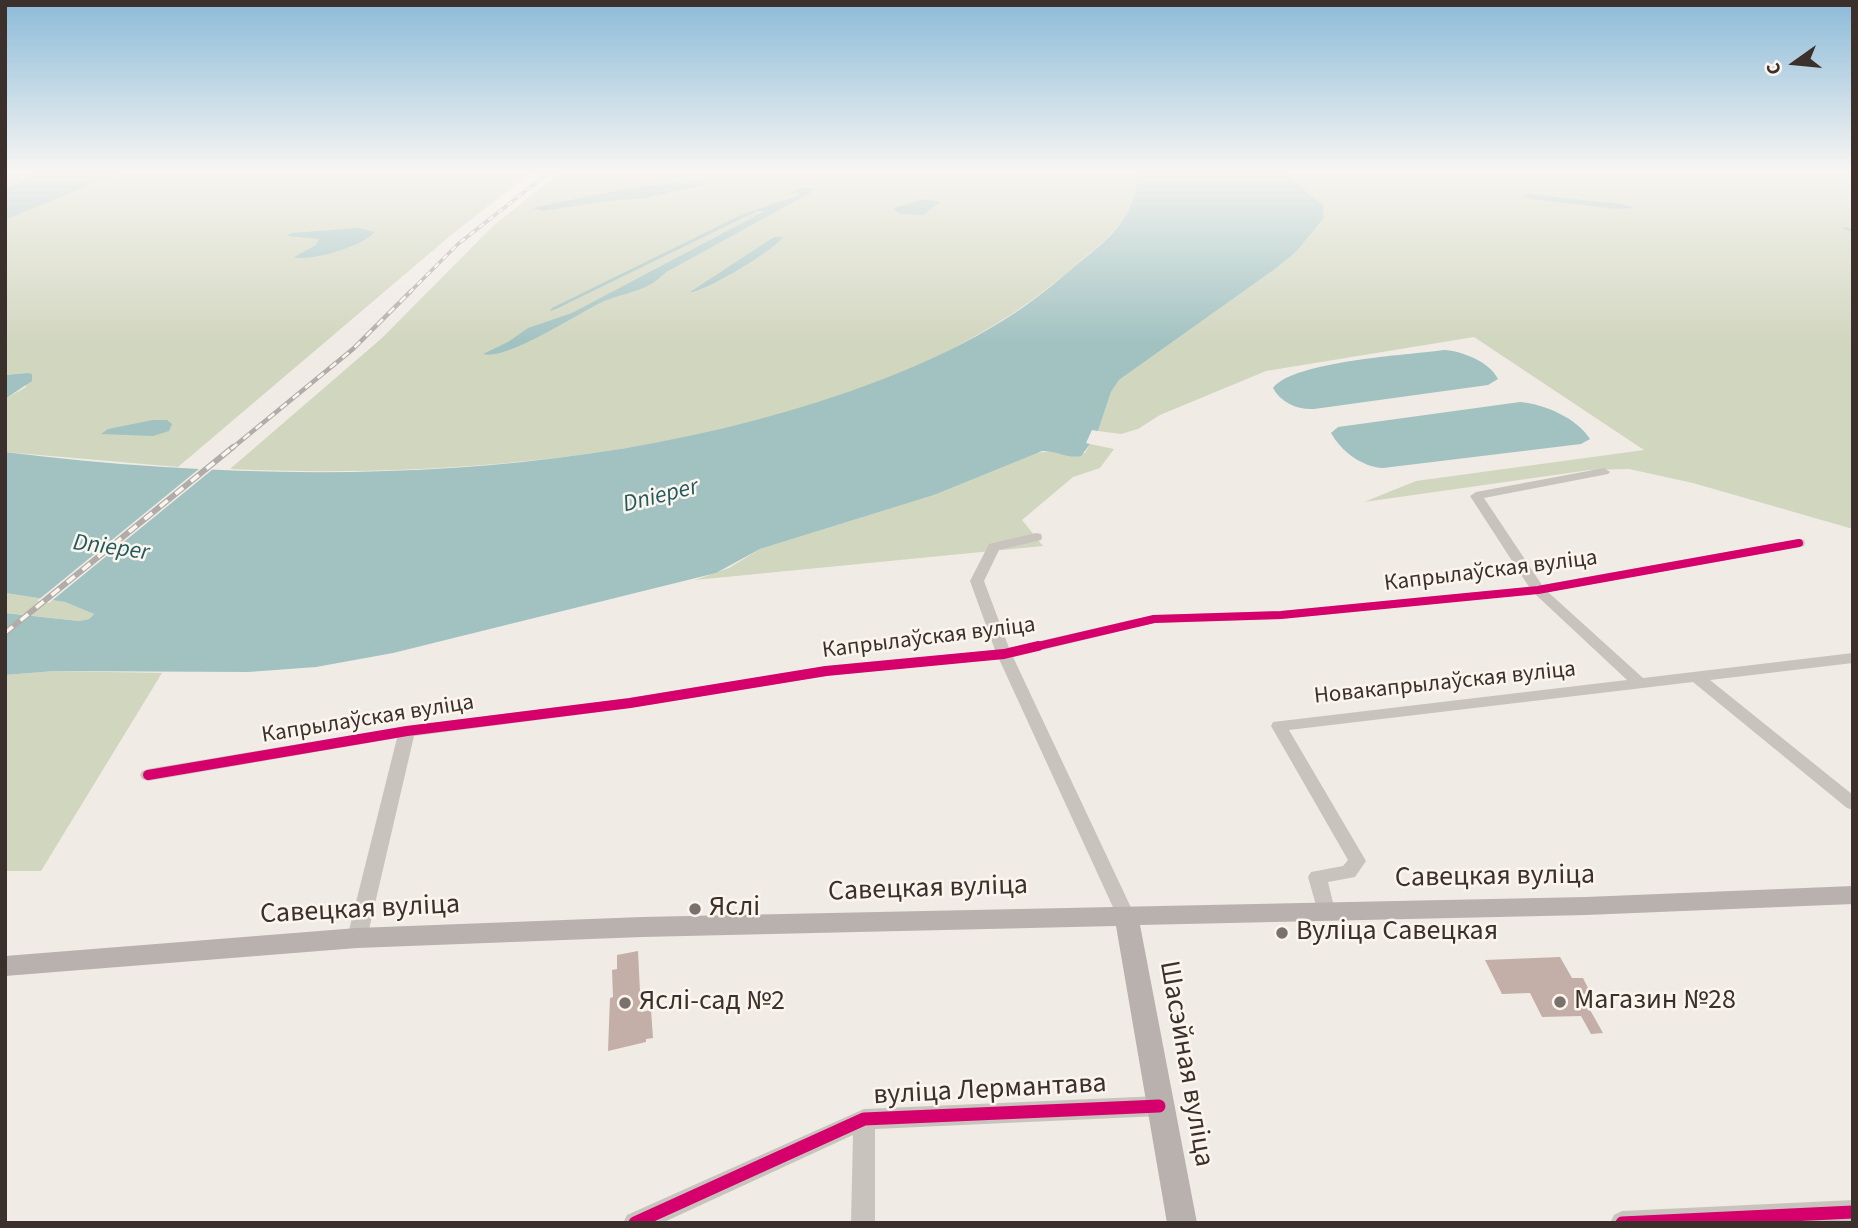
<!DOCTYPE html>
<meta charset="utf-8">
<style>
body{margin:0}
#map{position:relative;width:1858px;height:1228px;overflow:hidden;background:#f0ebe5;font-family:"Source Sans 3",sans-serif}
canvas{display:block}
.frame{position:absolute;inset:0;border:7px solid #3b302b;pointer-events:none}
.north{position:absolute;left:1760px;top:28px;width:70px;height:70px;-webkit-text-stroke:5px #fbf5ee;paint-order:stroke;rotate:255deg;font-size:19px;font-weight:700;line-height:28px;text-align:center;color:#3b302b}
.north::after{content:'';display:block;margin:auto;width:24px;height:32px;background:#3b302b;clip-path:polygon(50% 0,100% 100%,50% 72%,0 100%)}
</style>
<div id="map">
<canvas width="1858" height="1228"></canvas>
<div class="frame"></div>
<div class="north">С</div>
</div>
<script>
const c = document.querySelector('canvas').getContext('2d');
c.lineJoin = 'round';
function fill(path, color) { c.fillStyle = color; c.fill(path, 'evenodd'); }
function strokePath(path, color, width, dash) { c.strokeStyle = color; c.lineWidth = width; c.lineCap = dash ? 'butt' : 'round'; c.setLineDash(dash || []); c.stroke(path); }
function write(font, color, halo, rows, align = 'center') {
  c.font = font + ' "Source Sans 3",sans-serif'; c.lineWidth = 5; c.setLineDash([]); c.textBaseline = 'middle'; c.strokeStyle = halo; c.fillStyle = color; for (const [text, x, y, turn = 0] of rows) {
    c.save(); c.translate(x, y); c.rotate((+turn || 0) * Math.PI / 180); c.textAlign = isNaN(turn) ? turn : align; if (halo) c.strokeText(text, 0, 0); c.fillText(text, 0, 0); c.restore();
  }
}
fill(new Path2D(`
 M5,171H533L450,236L178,467L5,452V399L26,387L27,373L5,375Z
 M562,171H1138C1135,225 1102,242 1065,274C863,447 487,481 230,469L382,338L494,225Z
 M1282,171H1853V529L1693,483L1629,469L1590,470L1364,502L1416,481L1644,450L1474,337L1266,371L1160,415L1138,429L1121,434L1098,431L1111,392L1119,380L1275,269L1296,252L1324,218L1323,205Z
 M1090,444L1114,449L1100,468L1073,477L1022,520L1043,546L695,580L729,568L760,549L934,495L1035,453L1050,451L1085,453Z
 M5,593L65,602L94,614L89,619L79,621L7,613Z
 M55,671L162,673L41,871H5V675Z`), '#d1d6bf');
fill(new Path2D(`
 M42,171H123L5,220V189Z
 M1138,171H1282L1323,205L1324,218L1296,252L1275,269L1119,380L1111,392L1098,431L1092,430L1086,443L1090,444L1081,456C1067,459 1056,450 1042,451L934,495L760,549L716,573L393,653L316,667L248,672L55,671L5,675V613L79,621L89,619L94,614L65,602L5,593V452C281,486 586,484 851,391C927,364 1001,330 1062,277C1100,244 1135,227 1138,171Z
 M693,181L702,182L704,185L645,198L605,201L543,211L532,208L629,188Z
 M801,188H819L668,271C662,275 657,281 651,284C636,293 616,295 600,303C577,314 506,361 483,354L508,342L528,328L572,313L765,211H757L556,309L550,311L552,308L743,214L800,195L797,192L783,196Z
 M1526,194L1621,204L1634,208L1617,209L1532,199L1524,196Z
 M925,199L940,202L923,215L900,214L894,210L896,207Z
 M358,228L375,232C363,246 311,262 294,257L316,245L319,239L287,236L292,233Z
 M774,237H783C777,248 704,293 690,292Z
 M1444,350C1462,351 1490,362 1498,379L1488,385L1314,409C1298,410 1281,403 1273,388C1293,361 1409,355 1444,350Z
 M27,373L32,374V381L5,399V375Z
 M1520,402C1544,404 1577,418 1590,439L1581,444L1383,468C1362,467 1341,451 1331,433L1338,427Z
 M153,420H167L172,424L169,431L153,436L101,434L108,429Z`), '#a1c2c1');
fill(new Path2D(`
 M205,464L218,465L49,603L37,601Z`), '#f0ebe5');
strokePath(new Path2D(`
 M1845,228L1853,231`), '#a1c2c1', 2);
fill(new Path2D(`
 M638,951L641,1012L651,1010L653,1038L646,1039V1042L608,1051L610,998L613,997L612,970L617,969V955Z
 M1560,957L1572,978H1583L1591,994H1581L1603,1033L1591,1034L1581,1016L1542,1017L1530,993L1502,994L1485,960Z`), '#c3afa7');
fill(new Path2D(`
 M1604,468L1610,472L1608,474L1484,498L1542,585L1799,539L1804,540L1805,543L1804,546L1799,547L1548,592L1643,678L1853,653V663L1710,680L1853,795V810L1847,808L1693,682L1289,730L1366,861L1355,877L1328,882L1335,911L1333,916L1326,919L1319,916L1308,877L1311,872L1343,866L1348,860L1271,726L1273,722L1627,680L1535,594L1281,619L1154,623L1013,657L1135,916L1133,921L1126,924L1119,921L1117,916L999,659L826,676L630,708L414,736L367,938L364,944L357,946L350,944L347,938L397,738L148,781L142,779L140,775L142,771L148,769L407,726L630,698L826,666L995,650L970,581L989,544L1036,533L1041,534L1042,537L1041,540L999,550L984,581L1009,648L1154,615L1281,611L1529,587L1470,496L1476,492Z
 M1159,1096L1167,1099L1170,1106L1167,1113L1159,1116L875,1129V1223H851L853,1135L662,1223H623L627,1215L864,1109Z
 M1853,1200V1223H1610L1614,1215L1622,1211Z`), '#c9c3be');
fill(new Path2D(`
 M1853,886V904L1586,915L1140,925L1197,1223H1167L1116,926L642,937L357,948L5,976V956L357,928L642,917L1586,897Z`), '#b8b1ad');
const railFar2 = new Path2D(`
 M409,293L458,244L551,171`);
const railFar1 = new Path2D(`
 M231,449L353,349L411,291`);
const rail = new Path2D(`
 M5,633L233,447`);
strokePath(railFar2, '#b1aca8', 3.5);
strokePath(railFar1, '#b1aca8', 4.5);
strokePath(rail, '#b1aca8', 6);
strokePath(railFar2, '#fbf5ee', 2, [6]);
strokePath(railFar1, '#fbf5ee', 2.5, [8]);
strokePath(rail, '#fbf5ee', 3.5, [10]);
strokePath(new Path2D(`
 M1030,648L1154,619L1281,615L1538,590L1799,543`), '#d6006c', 8);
strokePath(new Path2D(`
 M148,775L407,731L630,703L826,671L1004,654L1038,646`), '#d6006c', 10);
strokePath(new Path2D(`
 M635,1223L864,1119L1159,1106
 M1622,1223L1853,1212`), '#d6006c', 13);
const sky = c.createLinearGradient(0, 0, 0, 343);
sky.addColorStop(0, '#8bbad8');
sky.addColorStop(0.5, '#f8f6f3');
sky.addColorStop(1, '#f8f6f300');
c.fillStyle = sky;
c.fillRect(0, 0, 1858, 343);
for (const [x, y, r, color] of [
 [695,909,7,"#7a716c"],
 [1282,933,7,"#7a716c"],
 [1560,1002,7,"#7a716c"],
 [625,1003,7,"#7a716c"]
]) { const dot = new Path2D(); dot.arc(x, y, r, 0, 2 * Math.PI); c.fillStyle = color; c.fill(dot); strokePath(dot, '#fbf5ee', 2.5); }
write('23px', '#3b302b', '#fbf5ee', [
 ["Капрылаўская вуліца",1491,572,-7],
 ["Капрылаўская вуліца",929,639,-7],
 ["Новакапрылаўская вуліца",1445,684,-6],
 ["Капрылаўская вуліца",368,720,-9]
]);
write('italic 24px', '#1f5a5e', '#fbf5ee', [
 ["Dnieper",661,497,-14],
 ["Dnieper",111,549,8]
]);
write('28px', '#3b302b', '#fbf5ee', [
 ["Савецкая вуліца",1495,878,-1],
 ["Савецкая вуліца",928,890,-2],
 ["Савецкая вуліца",360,911,-3],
 ["Шасэйная вуліца",1185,1064,80],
 ["вуліца Лермантава",990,1091,-3]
]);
write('28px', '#3b302b', '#fbf5ee', [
 ["Яслі",709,909],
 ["Вуліца Савецкая",1296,933],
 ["Магазин №28",1574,1002],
 ["Яслі-сад №2",639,1003]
], 'left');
</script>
